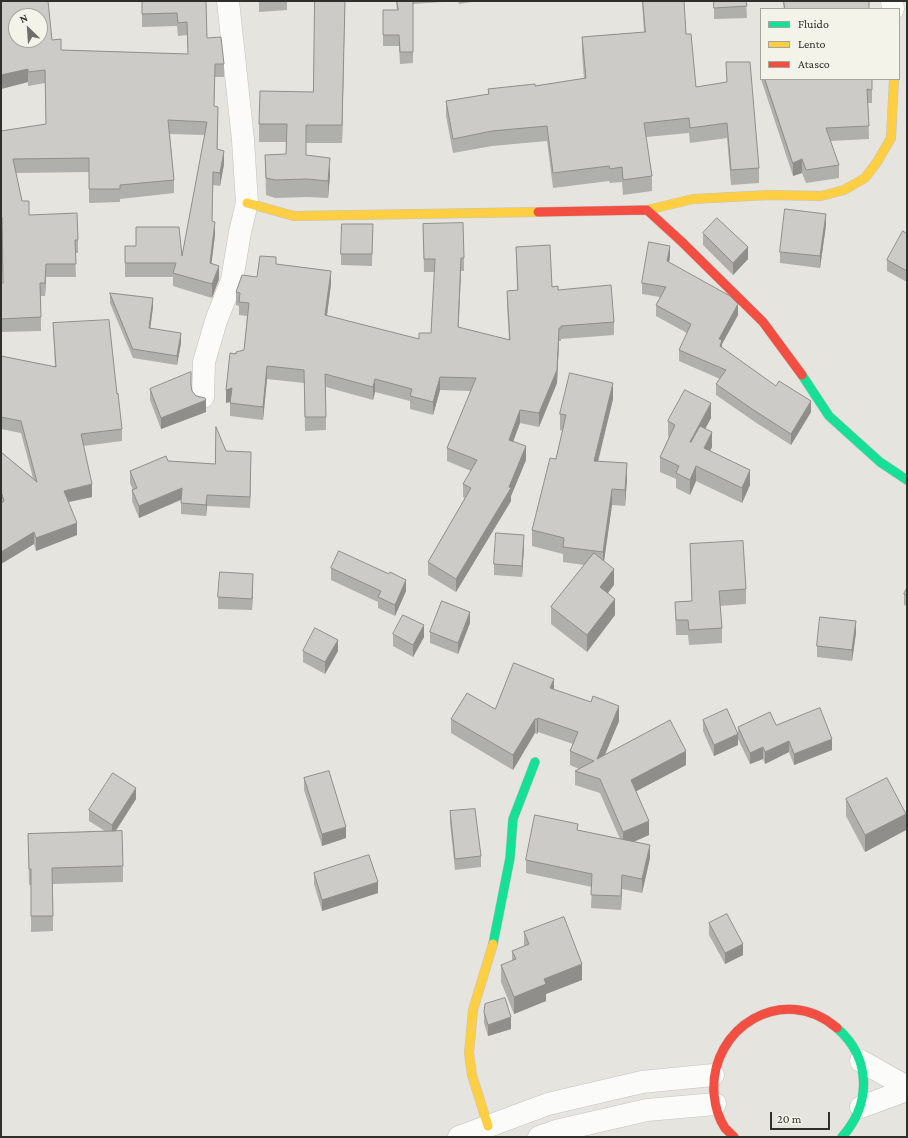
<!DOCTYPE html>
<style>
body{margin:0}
#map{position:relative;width:908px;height:1138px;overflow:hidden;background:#e5e4df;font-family:"Crimson Pro",serif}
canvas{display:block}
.frame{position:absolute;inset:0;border:2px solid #2f2f2b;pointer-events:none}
.legend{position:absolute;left:760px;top:8px;width:140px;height:72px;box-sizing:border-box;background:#f4f3ea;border:1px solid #a5a59e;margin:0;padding:5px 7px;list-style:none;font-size:12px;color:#2f2f2b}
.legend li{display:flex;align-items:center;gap:8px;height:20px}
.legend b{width:20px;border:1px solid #a5a59e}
.north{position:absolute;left:8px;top:8px;width:40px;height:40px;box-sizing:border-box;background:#f4f3ea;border:1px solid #a5a59e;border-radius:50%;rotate:335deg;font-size:11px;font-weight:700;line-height:16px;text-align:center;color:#2f2f2b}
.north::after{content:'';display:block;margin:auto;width:14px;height:18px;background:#6f6e6a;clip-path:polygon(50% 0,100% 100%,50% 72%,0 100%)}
.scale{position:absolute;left:770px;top:1112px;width:60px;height:18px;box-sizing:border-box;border:2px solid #2f2f2b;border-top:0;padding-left:5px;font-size:12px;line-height:14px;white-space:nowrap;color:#2f2f2b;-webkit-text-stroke:3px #f4f3ea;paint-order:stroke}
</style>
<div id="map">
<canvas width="908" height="1138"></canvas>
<div class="frame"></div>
<ul class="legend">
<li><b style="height:5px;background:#16e098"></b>Fluido</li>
<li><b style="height:5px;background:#ffcf43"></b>Lento</li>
<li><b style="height:5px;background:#f24e42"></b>Atasco</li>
</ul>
<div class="north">N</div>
<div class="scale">20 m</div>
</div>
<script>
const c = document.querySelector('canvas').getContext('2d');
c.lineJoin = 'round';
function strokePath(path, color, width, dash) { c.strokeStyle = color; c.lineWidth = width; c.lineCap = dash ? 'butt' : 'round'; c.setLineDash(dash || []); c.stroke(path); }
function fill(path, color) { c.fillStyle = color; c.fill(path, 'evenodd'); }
const street = new Path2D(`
 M892,1L893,9
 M203,397L204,362L216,321L232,280L240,232L247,203L243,140L228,1
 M861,1061L907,1087
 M861,1107L907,1090
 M459,1137L548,1104L642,1082L713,1075
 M539,1137L556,1131L647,1110L715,1104`);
const fast = new Path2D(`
 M802,375L829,416L880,462L907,480
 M493,944L510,858L513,819L535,762
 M837,1028C871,1058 872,1103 842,1137`);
const slow = new Path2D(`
 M247,203L294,216L538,212
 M647,210L693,199L769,195L821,196L844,190L865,178L877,162L891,138L894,79
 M488,1126L472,1075L469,1053L473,1010L493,944`);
const jam = new Path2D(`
 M538,212L647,210L682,242L763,322L802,375
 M734,1137C731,1134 728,1131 725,1128C719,1119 715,1105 714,1094C709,1027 784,982 837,1028`);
strokePath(street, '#c3c2be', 23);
strokePath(fast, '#c3c2be', 10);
strokePath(slow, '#c3c2be', 10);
strokePath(jam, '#c3c2be', 10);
strokePath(street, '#fbfbfa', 22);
strokePath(fast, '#16e098', 9);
strokePath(slow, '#ffcf43', 9);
strokePath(jam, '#f24e42', 9);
fill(new Path2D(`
 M1,1L52,40L61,50L188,54L187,35L178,36L177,26L142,27V1H206L207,38L224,64V77H215L214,106L218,120L217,149L224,164L220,186L213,185L212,221L215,235L211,263L219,279L212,298L173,286V277H125V246L182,256L205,135L170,134L174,180V193L120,199V202L89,203V172L16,173L22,201L29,215L78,240V253H75L76,277H46L45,296H41V331L1,332V283H3L2,231H1V131L46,124L45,83L28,86V82L1,89Z
 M259,1H287V10L259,12Z
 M345,1L342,143H306V155L330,175L328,198L307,197L275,198L266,195L265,155L286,154V142H259V124L313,92Z
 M396,1H477L459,4L458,1L413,4V63L400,64L399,46H383V10H397Z
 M642,1H684L686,34L696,87L727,82L726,62L759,168V183L731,185L727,138L690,143L689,133L646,137L652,176V191L623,195L622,182L610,183L609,181L553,188L547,141L492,146L453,153L446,116V101L488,94V89L535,86L584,79L582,52V37L644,32Z
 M714,1H746L747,18L714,19Z
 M783,1H869V9H784Z
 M760,63H761V79L760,76Z
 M761,79H872V103H868L869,139L830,141L839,165V178L806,183L802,173L793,176Z
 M373,224L372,266L341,265V254Z
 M423,224L464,258V271H461L458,328L509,340L507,304V291L517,290L516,247L552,287L614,322V335L561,339V341H559L557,383L539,427L520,423L513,441L526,460L511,496V501L456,592L428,575V562L465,498L463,497V484L471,471L447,461V448L471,391L440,390L433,415L410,409V401L375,392L373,400L326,387V430L305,431L304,383L267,379L263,420L230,416V402L226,403L236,354L244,350L247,316L239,315V306L236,305V292L276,264L331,284L327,316L419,339L431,333L435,272H424Z
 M826,225L820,268L780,263V252Z
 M703,233L748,259L733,275L703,245Z
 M907,234V282L887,271V260Z
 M670,257L669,262L738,315L722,344V348L811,412L791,445L755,422L716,395V384L720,379L679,361V350L687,333L656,316V305L660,297L642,294V283Z
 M110,293L153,307L150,328L181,343L177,365L133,358L110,303Z
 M53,323L117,394L122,429V441L83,446L92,497L68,502L77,535L36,551L34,544L1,564V452L33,478L21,433L1,429V356L55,367Z
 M191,387L192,391L206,412L161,429L150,400V389Z
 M613,399L598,462L627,479L625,506L612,505L604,561L614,585L608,593L615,615L587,652L551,624V607L584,565L563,562V554L532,546V530L556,459L563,431L560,430V414Z
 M711,418L705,429L712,447L710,451L750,485L742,503L696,481L690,495L676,488V479L660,472V457L669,437L668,436V421Z
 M226,451L251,463L250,508L207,506L206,516L181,514V500L139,518L132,501V490H133L130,483V471L168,461L215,464Z
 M690,544L746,589V604L720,606L722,628V643L689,645L688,635H676L675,602L692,601L690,559Z
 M524,547L522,577L494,575V564Z
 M331,568L406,591L395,616L378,608V602L331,580Z
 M253,585L252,610L218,609V597Z
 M907,588V606L904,605V594Z
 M470,623L458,654L430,643V632Z
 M856,633L852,661L817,657V646Z
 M393,634L424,637L413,657L393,646Z
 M303,651H338L325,674L303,662Z
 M554,690L619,721L605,755L686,765L636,791L649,835L634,842L650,858L642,893L622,889L621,910L591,908L592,887L526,873V860L578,830L620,839L600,793L575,785V771L579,769L570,765V751L573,744L538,732L537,734L535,733L513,770L451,733V719L495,709Z
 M703,720L738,733V727L776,725L832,750L794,765L789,752L765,764L763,759L750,764L738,739V745L714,756L703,731Z
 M304,778L346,838L322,846L304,790Z
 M136,799L116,831L123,866V882L53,884V931L31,932V885H29L28,834L105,831L89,821V810Z
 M846,799L906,830L865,852L846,816Z
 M450,811L481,856V867L455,870L450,823Z
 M314,873L378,893L322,911L314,884Z
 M709,923L743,955L725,964L709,935Z
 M524,932L582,980L546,994V1001L514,1014L501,982V965L512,961V951L524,946Z
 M484,1012L511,1029L488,1036L484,1023Z`), '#afafab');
fill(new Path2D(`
 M345,1L342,143V125Z
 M28,69V82L1,89V75Z
 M218,107V120L217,163V149Z
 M224,151V164L220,186V173Z
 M330,158V175L328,198V181Z
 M802,159V173L793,176V163Z
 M826,214V225L820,268V256Z
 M215,222V235L210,276V263Z
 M670,246V257L667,272V261Z
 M748,247V259L733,275V263Z
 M461,258V271L458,341V327Z
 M46,264V277L45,296V283Z
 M219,266V279L212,298V284Z
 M331,271V284L325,329V315Z
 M153,298V307L149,338V328Z
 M738,304V315L722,344V351L720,357L719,339Z
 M559,328V341L557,383L539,427V413Z
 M181,333V343L177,365V356Z
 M267,366V379L263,420V407Z
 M440,377V390L433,415V402Z
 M375,379V392L373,400V387Z
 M613,383V399L594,477V461Z
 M232,388V401L226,403V390Z
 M206,400V412L161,429V418Z
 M811,401V412L791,445V434Z
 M711,403V418L690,457V442Z
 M520,410V423L509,453V440Z
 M712,432V447L704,463V448Z
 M526,446V460L511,496V501L456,592V579L509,487Z
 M251,452V463L250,508V497Z
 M627,463V479L625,506V490Z
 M696,466V481L690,495V480Z
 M750,470V485L742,503V488Z
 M92,484V497L64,503V491Z
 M182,488V499L139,518V506Z
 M612,489V505L603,568V552Z
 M207,495V506L206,516V505Z
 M77,523V535L36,551V538Z
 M34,532V544L1,564V552Z
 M524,535V547L522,577V566Z
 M614,569V585L600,603V587Z
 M253,574V585L252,610V599Z
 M406,580V591L395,616V605Z
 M615,599V615L587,652V635Z
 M470,612V623L458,654V643Z
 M856,621V633L852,661V650Z
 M424,625V637L413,657V645Z
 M338,640V651L325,674V662Z
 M554,679V694L550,688Z
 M619,706V721L597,773V759Z
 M538,718V732L537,734V719Z
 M535,719V733L513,770V755Z
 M738,734V745L714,756V745Z
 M832,739V750L794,765V754Z
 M789,741V752L765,764V752Z
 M763,747V759L750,764V753Z
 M686,751V765L631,794V780Z
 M136,788V799L112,836V825Z
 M906,814V830L865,852V835Z
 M649,821V835L623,846V832Z
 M346,827V838L322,846V834Z
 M650,845V858L642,893V879Z
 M622,875V889L621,910V896Z
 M378,882V893L322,911V900Z
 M743,944V955L725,964V953Z
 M582,964V980L546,994V1001L514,1014V997L544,979Z
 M511,1017V1029L488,1036V1025Z`), '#8f8e8b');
const building = new Path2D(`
 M1,1H48L52,40L61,39V50L188,54L187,22L178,23L177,13L142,14V1H206L207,38L221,37L224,64H215L214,106L218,107L217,149L224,151L220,173L213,172L212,221L215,222L210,263L219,266L212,284L173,273L176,263H125V246H136V227H179L182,256L207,122L168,120L174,180L120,185V189H89V158L13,159L22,201H29V215L77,213L78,240H75L76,264H46L45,283H40L41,317L1,319V283H3L2,217H1V131L46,124L45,70L28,72V69L1,75ZM16,16H40V40H16Z
 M315,1H345L342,125H306V155L330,158L328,181L307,179L275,180L266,178L265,155L286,154L287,124H259L260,91L313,92Z
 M397,1H413V52H400L399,35H383V10H398Z
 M643,1H684L686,34H691L696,87L727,82L726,62H750L759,168L731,170L727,123L690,128L689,118L644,123L652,176L623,180L622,167L610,169L609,166L553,173L547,126L492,131L453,139L446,101L489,94L488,89L535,84V86L586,78L582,37L645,32Z
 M714,1H746L747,6L714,8Z
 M784,1H869V9H785Z
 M765,79H872V90L867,89L869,126L826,128L839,165L806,170L802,159L793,163Z
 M785,209L826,214L820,256L780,252Z
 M717,218L748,247L733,263L703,233Z
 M463,223L464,258H461L458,327L510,340L507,291L518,290L516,247L550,245L552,287L558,286V290L611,285L614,322L561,326V328H559L557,370L539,413L520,410L509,440L526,446L509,487L511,488L456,579L428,562L471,488L463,484L477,460L447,448L476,378L440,377L433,402L410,396L412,389L375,379L373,387L325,374L326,417H305L304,370L267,366L263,407L230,403L232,388L226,390L230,353L236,354V352L244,350L249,303L239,302L240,293L236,292L242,275L257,277L260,256L276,257V264L331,271L325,315L419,339V333H431L435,259H424L423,224Z
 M342,224H373L372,254H341Z
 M903,231L907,234V271L887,260Z
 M649,242L670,246L667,261L730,296L738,304L719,339L722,340L720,346L776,386L779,381L811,401L791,434L755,411L716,384L726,370L679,350L691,324L656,305L666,287L642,283Z
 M110,293L153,298L149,328L181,333L177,356L133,349Z
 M109,320L117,394L118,393L122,429L81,434L92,484L64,491L77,523L36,538L34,532L1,552V503L4,501L1,491V452L37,482L21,421L1,417V356L56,367L53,323Z
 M191,372V385L192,391L196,396L205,398L206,400L161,418L150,389Z
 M570,373L613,383L594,461L627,463L625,490L612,489L603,552L563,547L564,538L532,530L550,458L556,459L566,415L560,414Z
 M685,390L711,403L690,442H691L700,426L712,432L704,448L750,470L742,488L696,466L690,480L676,473L679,466L660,457L675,425L668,421Z
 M216,427L226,451L251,452L250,497L207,495L206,505L181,503L182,488L139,506L132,490L137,488L130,471L166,456L168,461L215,464Z
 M496,533L524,535L522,566L494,564Z
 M743,541L746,589L719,591L722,628L689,630L688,620H676L675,602L692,601L690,544Z
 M339,551L389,574L390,572L406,580L395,605L378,597L381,591L331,568Z
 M594,553L614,569L600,587L615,599L587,635L551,607Z
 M220,572L253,574L252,599L218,597Z
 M907,588V595L904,594Z
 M442,601L470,612L458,643L430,632Z
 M403,615L424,625L413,645L393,634Z
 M820,617L856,621L852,650L817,646Z
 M315,628L338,640L325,662L303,651Z
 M514,663L554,679L550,688L591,702L593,696L619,706L597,759L670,720L686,751L631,780L649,821L623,832L600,779L575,771L594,761L570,751L578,732L538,718L537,719H535L513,755L451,719L467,693L495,709Z
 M820,708L832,739L794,754L789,741L765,752L763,747L750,753L738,727L770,712L776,725Z
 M727,709L738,734L714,745L703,720Z
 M329,771L346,827L322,834L304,778Z
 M113,773L136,788L112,825L89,810Z
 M887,778L906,814L865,835L846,799Z
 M475,809L481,856L455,859L450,811Z
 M535,815L578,824L577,830L650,845L642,879L622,875L621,896L591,895L592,874L526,860Z
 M122,831L123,866L52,868L53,916H31V869H29L28,834Z
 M369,855L378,882L322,900L314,873Z
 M727,914L743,944L725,953L709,923Z
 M564,917L582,964L544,979L546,984L514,997L501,965L516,959L512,951L529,944L524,932Z
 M505,998L511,1017L488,1025L484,1012L485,1004Z`);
fill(building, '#cccbc7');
strokePath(building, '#8f8e8b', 1);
</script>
